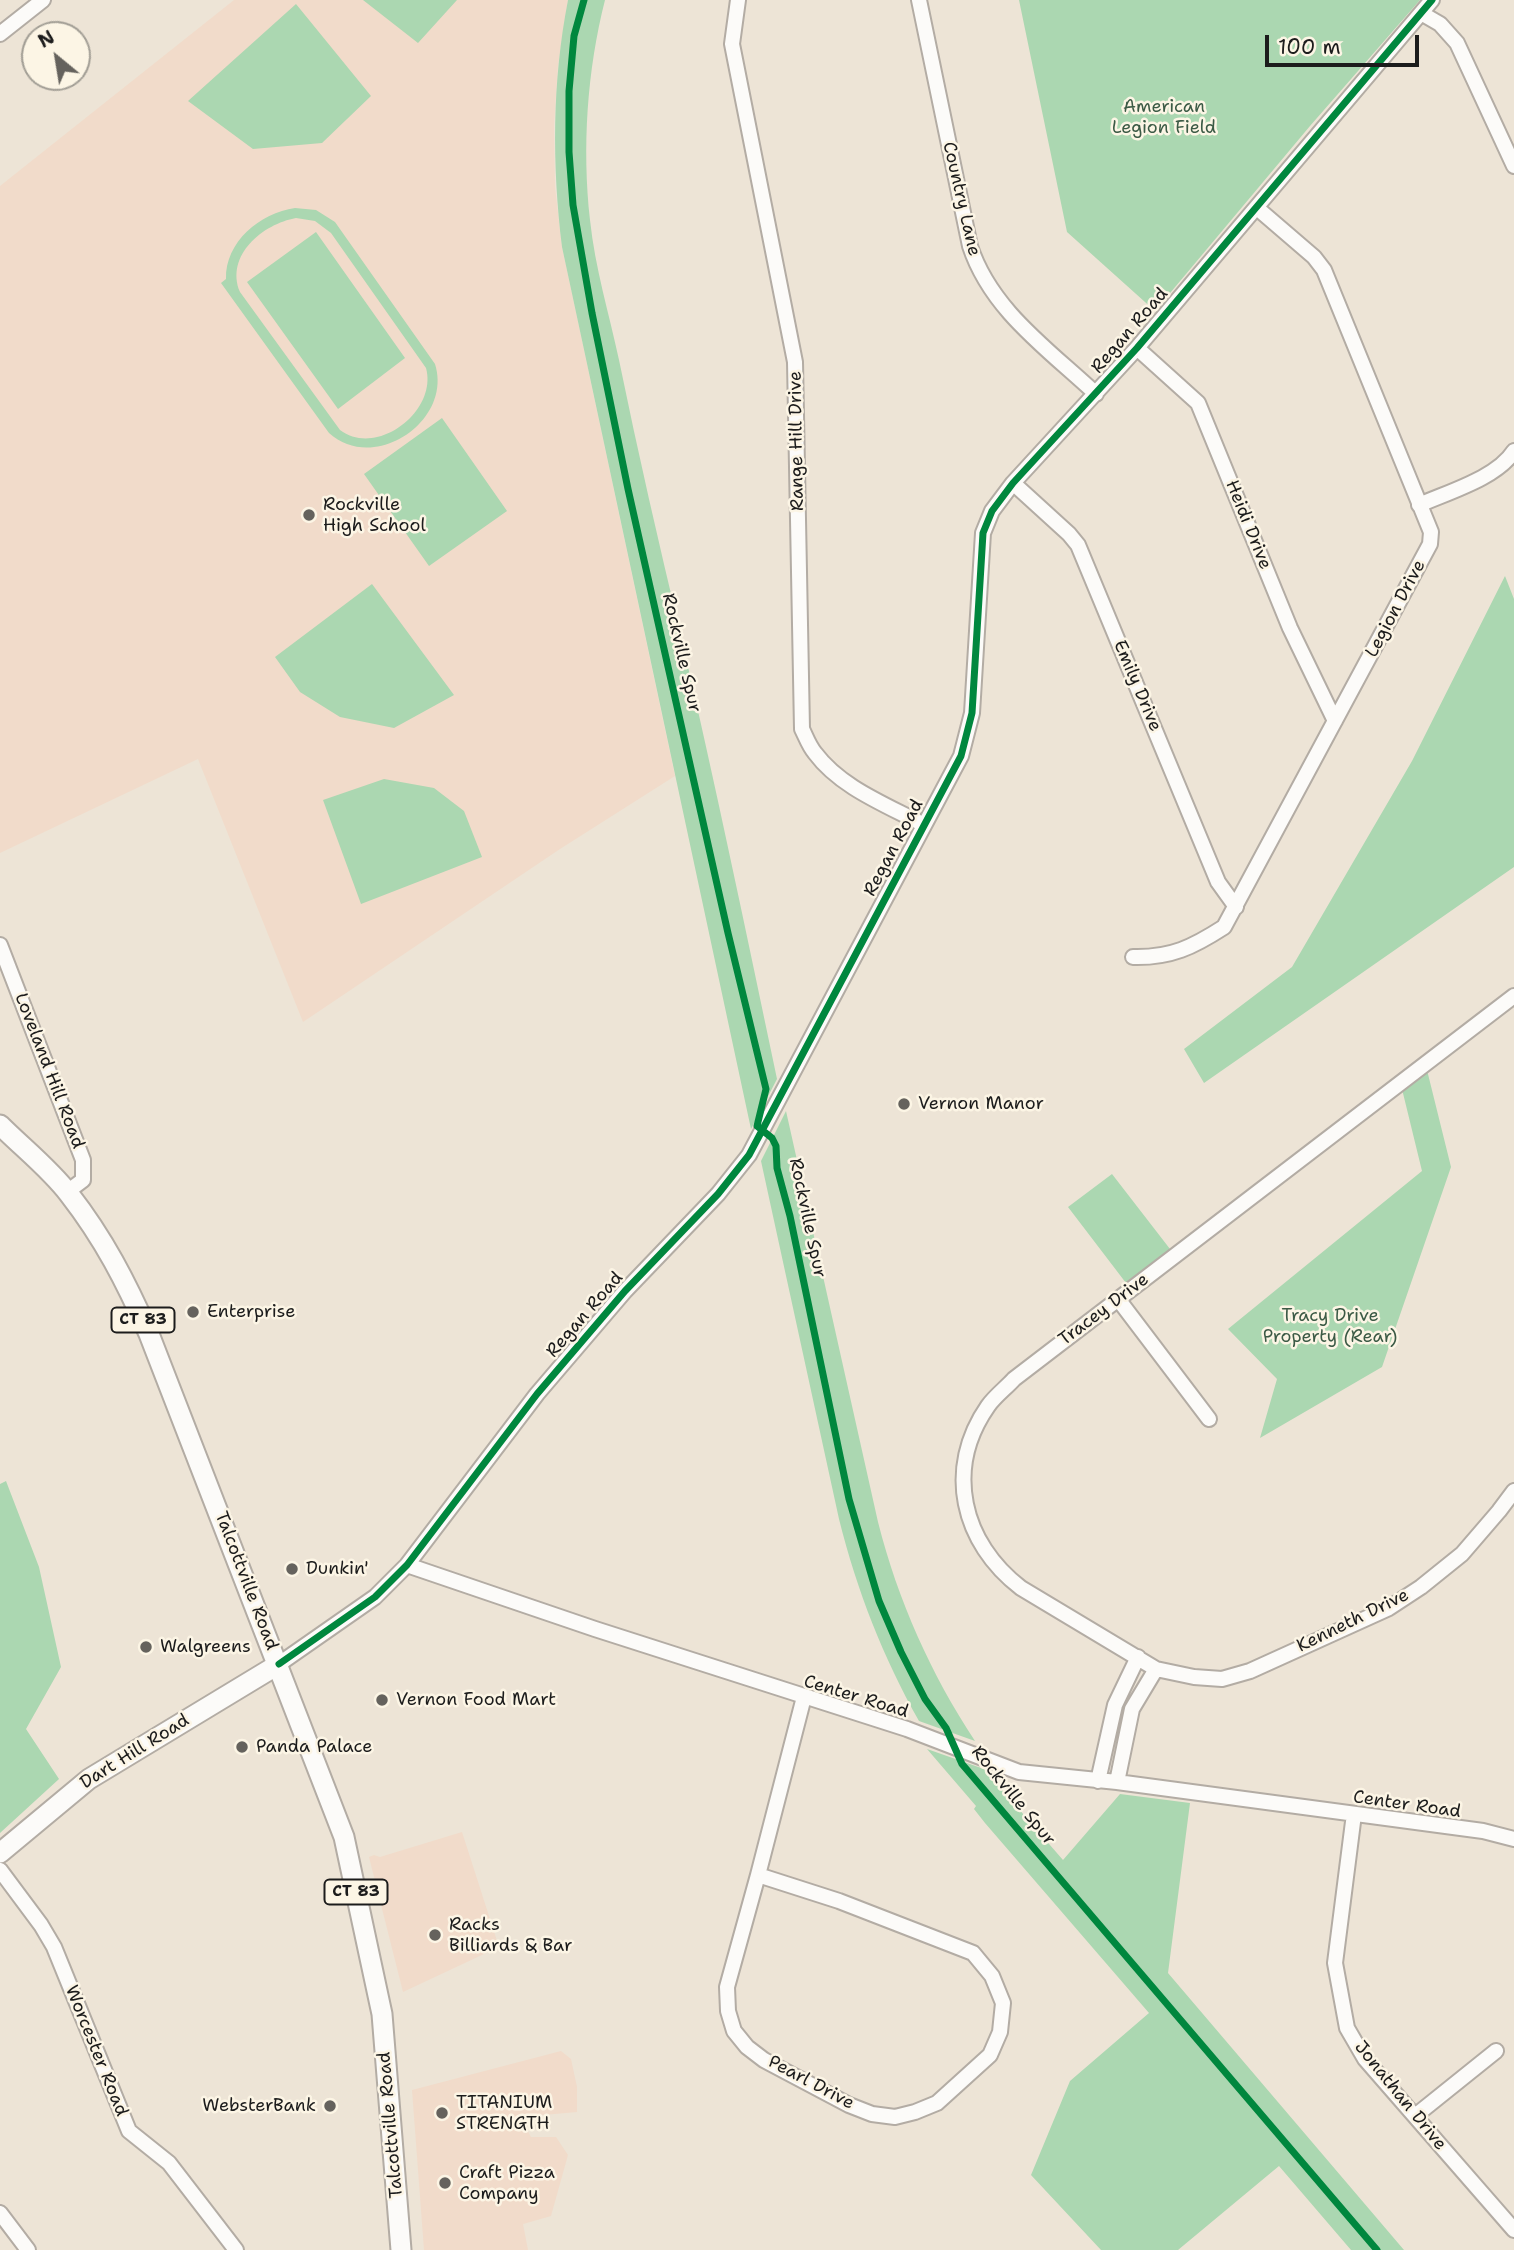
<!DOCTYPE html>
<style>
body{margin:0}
#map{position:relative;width:1514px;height:2250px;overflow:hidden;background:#ede4d6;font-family:"Shantell Sans",sans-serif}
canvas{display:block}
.north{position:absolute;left:21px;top:21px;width:70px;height:70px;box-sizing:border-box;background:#fcf5e5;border:2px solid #a29e95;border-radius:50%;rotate:330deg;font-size:19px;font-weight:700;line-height:28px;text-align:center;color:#1c1c1c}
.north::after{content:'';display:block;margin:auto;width:24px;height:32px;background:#65625d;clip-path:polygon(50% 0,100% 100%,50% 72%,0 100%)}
.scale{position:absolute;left:1265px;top:35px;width:154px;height:32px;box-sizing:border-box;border:4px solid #1c1c1c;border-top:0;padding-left:9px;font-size:21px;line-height:24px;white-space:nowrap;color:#1c1c1c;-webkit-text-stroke:5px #fcf5e5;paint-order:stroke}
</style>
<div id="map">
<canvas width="1514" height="2250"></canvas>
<div class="north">N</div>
<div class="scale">100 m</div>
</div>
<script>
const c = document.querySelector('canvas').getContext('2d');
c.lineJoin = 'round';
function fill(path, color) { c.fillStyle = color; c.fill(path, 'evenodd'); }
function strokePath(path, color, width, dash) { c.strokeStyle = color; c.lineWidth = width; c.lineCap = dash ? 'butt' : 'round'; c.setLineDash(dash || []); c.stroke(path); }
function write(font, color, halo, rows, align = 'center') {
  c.font = font + ' "Shantell Sans",sans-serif'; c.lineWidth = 5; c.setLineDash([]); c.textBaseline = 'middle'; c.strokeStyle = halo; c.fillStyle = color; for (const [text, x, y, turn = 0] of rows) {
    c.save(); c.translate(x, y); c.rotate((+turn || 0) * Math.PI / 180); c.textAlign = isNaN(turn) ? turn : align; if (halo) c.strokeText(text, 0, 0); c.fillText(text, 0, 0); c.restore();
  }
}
fill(new Path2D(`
 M234,0H568L558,66L554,126L555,187L562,247L675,776L560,849L303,1022L198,759L0,853V186Z
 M462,1832L499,1947L403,1992L369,1857L374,1855L380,1857Z
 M561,2051L571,2059L577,2087V2112L521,2117L531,2137H556L568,2155L551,2216L523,2224L528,2250H424L412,2090Z`), '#f1dbca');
fill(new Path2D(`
 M363,0H457L418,43Z
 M568,0H605C587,71 582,147 590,220C595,268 609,313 619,360C638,453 659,544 681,636C715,783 746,931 777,1079L751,1129L562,247C552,164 552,82 568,0Z
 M1019,0H1420L1310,126L1155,311L1067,232Z
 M296,4L371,96L322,143L253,149L188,101Z
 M295,208L316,210L335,222L435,364C453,421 374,474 329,433L221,283L226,279C225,242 260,213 295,208ZM296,218L315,221L331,233L426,368C438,411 377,458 340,430L240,292C225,255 263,224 296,218Z
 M316,232L405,358L338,409L247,282Z
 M442,418L507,511L429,566L364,474Z
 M1505,576L1514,599V867L1204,1083L1184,1049L1292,967L1412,761Z
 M372,584L454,695L394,728L340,717L300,692L275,657Z
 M384,779L434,788L464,811L482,857L361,904L323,800Z
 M1426,1066L1451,1167L1382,1367L1260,1438L1277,1379L1228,1329L1422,1171L1401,1085Z
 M786,1111L878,1522C898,1601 931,1674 975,1741L919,1721C883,1657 857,1591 839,1519L761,1161Z
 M1112,1174L1170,1249L1126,1283L1068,1207Z
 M6,1481L39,1567L61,1667L26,1729L59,1779L0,1833V1484Z
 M927,1749L984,1769L1063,1860L1120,1794L1190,1803L1168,1973L1404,2250H1351L1279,2166L1178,2250H1101L1031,2175L1070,2081L1149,2013L985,1823L974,1809L976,1806Z`), '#abd7b1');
const minor = new Path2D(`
 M738,0L732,44L795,362L802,729C806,737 809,746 815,753C841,788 887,805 924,825
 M919,0L970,246C991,310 1048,349 1096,394
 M1421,13L1440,24L1457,43L1514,166
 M0,34L43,0
 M1137,348L1198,403L1290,628L1335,721
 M1013,483L1069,534L1078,545L1218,882L1236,907
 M1419,505C1448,492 1497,478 1514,451
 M0,945L83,1160V1180L67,1192
 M1133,957C1171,958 1193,947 1224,927L1430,544L1431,532L1324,270L1314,257L1257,208
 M1514,996L1014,1379C1006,1388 995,1396 988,1406C944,1469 962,1543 1021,1588L1156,1669L1194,1677L1222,1679L1250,1671L1389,1608L1421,1587L1462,1554L1499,1511L1514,1491
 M1118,1299L1209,1419
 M407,1565L595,1629L907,1729L1019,1772L1117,1782L1483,1831L1514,1839
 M279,1664L375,1597L407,1565L537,1394L625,1291L718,1194L749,1155L961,756L972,713L983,533L992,511L1013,483L1137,348L1432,0
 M1098,1781L1115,1705L1138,1657
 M1117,1782L1132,1709L1156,1669
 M1354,1814L1335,1963L1347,2028L1365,2059L1514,2230
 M0,1870L41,1925L54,1947L129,2131L169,2163L236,2250
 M758,1875L839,1901L973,1953L992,1976L1003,2003L1000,2032L990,2055L937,2103L915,2112L895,2117L872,2114L849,2105L764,2060L747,2047L734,2031L728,2011L727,1987Z
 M758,1875L804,1697
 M1415,2116L1496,2051
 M0,2213L28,2250`);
const major = new Path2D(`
 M0,1125C23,1148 50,1169 69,1194C104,1239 126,1282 149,1334L344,1837L382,2014L401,2250
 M0,1853L89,1779L279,1664`);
strokePath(minor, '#b3aca4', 18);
strokePath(major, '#b3aca4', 23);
strokePath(minor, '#fcfbf9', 14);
strokePath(major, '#fcfbf9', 19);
strokePath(new Path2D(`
 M584,0L574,36L569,91V152L573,205L592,313L628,489L728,933L766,1089L757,1126L772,1138L776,1146L777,1168L790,1216L849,1499L879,1601L901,1652L925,1699L946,1728L962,1764L1377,2250
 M279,1664L375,1597L407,1565L537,1394L625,1291L718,1194L749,1155L961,756L972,713L983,533L992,511L1013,483L1137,348L1432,0`), '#00873e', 7);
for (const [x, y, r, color] of [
 [309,515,7,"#65625d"],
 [904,1104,7,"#65625d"],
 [193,1312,7,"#65625d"],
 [292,1569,7,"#65625d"],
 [146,1647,7,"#65625d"],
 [382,1700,7,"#65625d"],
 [242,1747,7,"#65625d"],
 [435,1935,7,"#65625d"],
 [330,2106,7,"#65625d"],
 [442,2113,7,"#65625d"],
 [445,2183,7,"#65625d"]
]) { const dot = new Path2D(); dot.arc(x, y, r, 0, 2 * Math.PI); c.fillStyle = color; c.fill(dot); strokePath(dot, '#fcf5e5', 2.5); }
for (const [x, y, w] of [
 [143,1320,63],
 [356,1892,63]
]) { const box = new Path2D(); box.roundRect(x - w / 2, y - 12.5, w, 25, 5); c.fillStyle = '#fcf5e5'; c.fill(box); strokePath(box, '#1c1c1c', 2); }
write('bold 16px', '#1c1c1c', null, [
 ["CT 83",143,1320],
 ["CT 83",356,1892]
]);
write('18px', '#3b5a45', '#fcf5e5', [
 ["American",1164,107],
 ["Legion Field",1164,128],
 ["Tracy Drive",1330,1316],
 ["Property (Rear)",1330,1337]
]);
write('18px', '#1c1c1c', '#fcf5e5', [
 ["Country Lane",961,199,77],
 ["Regan Road",1130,331,-49],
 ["Range Hill Drive",797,441,-91],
 ["Heidi Drive",1248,525,68],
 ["Legion Drive",1396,609,-62],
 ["Rockville Spur",681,653,77],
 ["Emily Drive",1137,686,67],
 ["Regan Road",894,848,-62],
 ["Loveland Hill Road",49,1071,69],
 ["Rockville Spur",807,1218,78],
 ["Tracey Drive",1104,1310,-37],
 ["Regan Road",585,1315,-49],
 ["Talcottville Road",246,1581,69],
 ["Kenneth Drive",1353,1621,-26],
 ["Center Road",856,1697,17],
 ["Dart Hill Road",135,1752,-32],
 ["Rockville Spur",1013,1796,51],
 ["Center Road",1407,1805,8],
 ["Worcester Road",96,2051,68],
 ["Pearl Drive",811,2083,28],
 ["Jonathan Drive",1400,2096,51],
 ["Talcottville Road",391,2125,-95]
]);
write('18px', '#1c1c1c', '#fcf5e5', [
 ["Rockville",323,505],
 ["High School",323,526],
 ["Vernon Manor",918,1104],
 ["Enterprise",207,1312],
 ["Dunkin'",306,1569],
 ["Walgreens",160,1647],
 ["Vernon Food Mart",396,1700],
 ["Panda Palace",256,1747],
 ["Racks",449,1925],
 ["Billiards & Bar",449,1946],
 ["TITANIUM",456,2103],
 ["STRENGTH",456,2124],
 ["WebsterBank",316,2106,"right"],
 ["Craft Pizza",459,2173],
 ["Company",459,2194]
], 'left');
</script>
